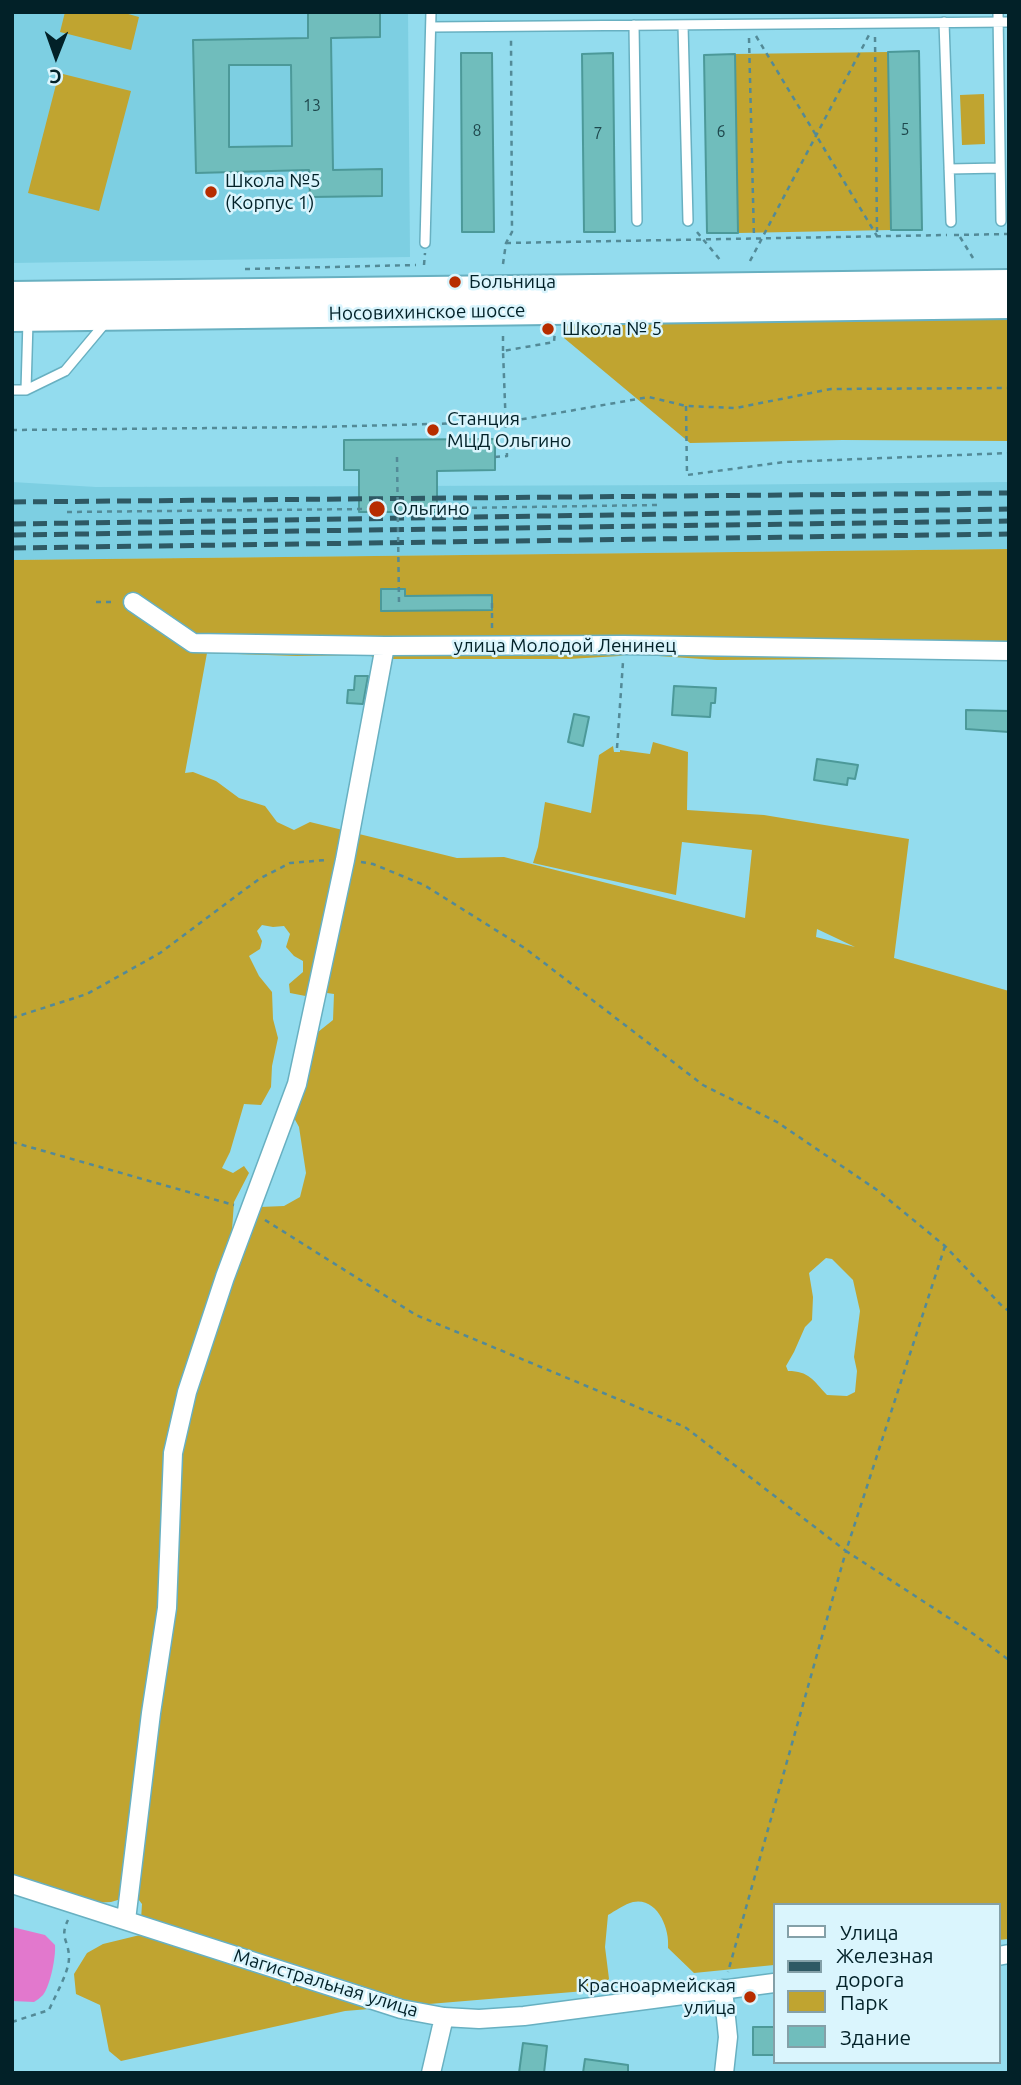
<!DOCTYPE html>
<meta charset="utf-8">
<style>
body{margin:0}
#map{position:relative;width:1021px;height:2085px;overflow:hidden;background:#93dcee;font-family:Ubuntu,sans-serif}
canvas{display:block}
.frame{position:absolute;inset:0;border:14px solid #022128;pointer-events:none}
.legend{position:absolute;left:773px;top:1903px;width:228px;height:161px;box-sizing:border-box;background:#daf5fd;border:2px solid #84a0a8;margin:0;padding:9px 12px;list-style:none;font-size:21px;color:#022128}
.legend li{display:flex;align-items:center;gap:14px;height:35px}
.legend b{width:35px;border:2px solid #84a0a8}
.north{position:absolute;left:21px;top:21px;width:70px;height:70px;-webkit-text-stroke:5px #daf5fd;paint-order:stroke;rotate:181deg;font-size:19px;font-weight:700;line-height:28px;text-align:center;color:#022128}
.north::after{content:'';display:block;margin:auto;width:24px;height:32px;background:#022128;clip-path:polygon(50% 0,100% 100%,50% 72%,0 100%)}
</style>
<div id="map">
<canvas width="1021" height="2085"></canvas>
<div class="frame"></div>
<ul class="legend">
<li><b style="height:9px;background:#fff"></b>Улица</li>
<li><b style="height:9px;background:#2e5964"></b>Железная дорога</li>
<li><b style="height:19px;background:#c0a430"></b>Парк</li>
<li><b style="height:19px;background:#70bdbc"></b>Здание</li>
</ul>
<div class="north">С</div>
</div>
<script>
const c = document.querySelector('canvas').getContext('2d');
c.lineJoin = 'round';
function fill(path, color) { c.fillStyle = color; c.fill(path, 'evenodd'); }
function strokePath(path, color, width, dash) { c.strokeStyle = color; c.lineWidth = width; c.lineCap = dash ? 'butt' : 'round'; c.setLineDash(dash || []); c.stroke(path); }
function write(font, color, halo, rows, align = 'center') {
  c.font = font + ' Ubuntu,sans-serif'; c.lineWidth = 5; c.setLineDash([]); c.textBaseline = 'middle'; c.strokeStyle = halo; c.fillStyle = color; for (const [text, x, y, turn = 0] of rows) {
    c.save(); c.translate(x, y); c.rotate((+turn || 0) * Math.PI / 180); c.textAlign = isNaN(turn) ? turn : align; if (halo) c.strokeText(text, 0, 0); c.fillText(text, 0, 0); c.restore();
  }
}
fill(new Path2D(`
 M12,12H408L410,257L12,263Z
 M12,482L96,487L705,485L1009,482V549L12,560Z`), '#7dcfe2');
fill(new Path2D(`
 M65,12H121L139,17L131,50L60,32Z
 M888,52L891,230L738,233L735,54Z
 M59,73L131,91L99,211L28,193Z
 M984,94L985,144L962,145L960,95Z
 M1009,317V441L843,440L690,443L564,338V320Z
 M1009,549V658L717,660L629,654L619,656L569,659H377L369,655L297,656L207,653L185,773L193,772L216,781L239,798L265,806L277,822L294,830L310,822L457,858L504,857L745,918L752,850L682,842L676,895L533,863L538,847L545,802L591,813L599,755L613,746L614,752H620V750L650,754L653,742L688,752L687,810L764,815L909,839L894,958L1009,991V1939L998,1940V1905H774V1965L694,1973L668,1948C670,1928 657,1897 633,1902C625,1904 615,1911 608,1915L605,1947L609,1979L597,1990L345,2011L121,2061L109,2051L100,2005L76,1994L74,1974L87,1953L103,1944L140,1935L142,1904L135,1895L111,1902L91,1903L12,1878V560ZM262,925L273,927L284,926L290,934L286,947L294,956L303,961V972L289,984L290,993L321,999L327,993L334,994L333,1020L318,1032L293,1116L299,1127L306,1173L300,1197L284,1206L260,1207L243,1234L232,1230L234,1202L249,1173L244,1166L233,1173L222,1168L230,1152L244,1104L261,1105L271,1087L272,1066L278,1038L273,1019L272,992L259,976L249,956L260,949L262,941L257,931ZM817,929L855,947L816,937ZM826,1258L832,1259L853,1280L860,1311L854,1357L857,1371L855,1392L847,1396L827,1395C813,1380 809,1371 788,1371L786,1366L794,1352L805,1327L812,1320L813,1297L809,1273Z`), '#c0a430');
fill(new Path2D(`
 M12,1927L45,1935L55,1945C56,1957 50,1986 43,1995C40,1998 37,2000 34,2002L12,2001Z`), '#e278cd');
const building = new Path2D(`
 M308,12H380V37L331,38L333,170L382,169V196L310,197L309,170L196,173L193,40L308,38ZM229,65H291L292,146L229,147Z
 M919,51L922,230H891L888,52Z
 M461,53H492L494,232H462Z
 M613,53L615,232H584L582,54Z
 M735,54L738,233H707L704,55Z
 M495,439V470L437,471V512H359V470H344V440Z
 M381,589H405V596L492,595V610L381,611Z
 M355,676H368L363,704L347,703L348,690H354Z
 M674,686L716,688L715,703H711L710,717L672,715Z
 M966,710L1009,711V732L966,729Z
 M574,714L589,717L583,746L568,742Z
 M817,759L858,765L855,779L848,778L847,785L814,780Z
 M753,2027H774V2055H753Z
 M523,2043L547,2046L544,2073H519Z
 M585,2059L628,2065V2073H583Z`);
fill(building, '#70bdbc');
strokePath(building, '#4c9999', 2);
const lane = new Path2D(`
 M998,12L1001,221
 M944,22L951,222
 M634,25L637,221
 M683,25L688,221
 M431,27L1009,22
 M949,169L1000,168
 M425,243L431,12
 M12,390H26L65,371L106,322
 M26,390L28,321`);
const street = new Path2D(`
 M133,602L193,643L385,646L624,645L1009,651
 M12,1884L401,2009L444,2017L479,2019L524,2016L774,1983
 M126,1920L151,1713L167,1608L173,1453L187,1392L225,1277L297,1084L345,860L385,646
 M998,1956L1009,1954
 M723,1989L728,2037L724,2073
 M431,2073L444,2017`);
const secondary = new Path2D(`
 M12,295L1009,283
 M12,318L1009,305`);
strokePath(lane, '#68b0c1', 12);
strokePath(street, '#68b0c1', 21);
strokePath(secondary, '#68b0c1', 30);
strokePath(new Path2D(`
 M756,36L877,236
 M875,37L877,233
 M749,38L754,238
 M697,232L721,261
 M954,235L1009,234
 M960,237L973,258
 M506,243L947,235
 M750,261L869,35
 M503,264L506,243L512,232L511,38
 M424,265L425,253
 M245,269L416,265
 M503,351V333
 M686,406L687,475L784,462L1009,453
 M12,430L318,427L506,422L649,397L686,406L736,408L831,389L1009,388
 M495,457L507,456L503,351L554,342L555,331
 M392,509L657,505
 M67,512L365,509
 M96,602H116
 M492,628V603
 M617,748L623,662
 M361,862L373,864L424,885L526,949L703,1085L777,1122L877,1190L945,1246L1003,1307L1009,1311
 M12,1018L87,994L160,953L259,879L290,863L326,860
 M12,1142L234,1205
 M265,1220L416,1315L685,1427L846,1551L728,1972
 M945,1246L846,1551L972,1633L1009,1660
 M12,2022L49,2010C55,1996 69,1972 69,1958C69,1940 59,1938 68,1920`), '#538a97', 2.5, [5, 5]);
strokePath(lane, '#fff', 9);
strokePath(street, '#fff', 18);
strokePath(secondary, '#fff', 26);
strokePath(new Path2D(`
 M12,502L1009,493
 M12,524L1009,509
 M12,535L1009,521
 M12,548L1009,534`), '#2e5964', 5, [14, 7]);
strokePath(new Path2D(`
 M397,457L399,603`), '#538a97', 2.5, [5, 5]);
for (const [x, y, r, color] of [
 [211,192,7,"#b72d00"],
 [455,282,7,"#b72d00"],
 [548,329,7,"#b72d00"],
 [433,430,7,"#b72d00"],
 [377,509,9,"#b72d00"],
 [750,1997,7,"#b72d00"]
]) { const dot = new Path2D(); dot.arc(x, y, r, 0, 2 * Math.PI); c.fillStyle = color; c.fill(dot); strokePath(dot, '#daf5fd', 2.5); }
write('16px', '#1e484d', null, [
 ["13",312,106],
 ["5",905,130],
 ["8",477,131],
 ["6",721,132],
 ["7",598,134]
]);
write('19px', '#022128', '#daf5fd', [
 ["Школа №5",225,181],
 ["(Корпус 1)",225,203],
 ["Больница",469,282],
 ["Школа № 5",562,329],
 ["Станция",447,419],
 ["МЦД Ольгино",447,441],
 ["Ольгино",393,509],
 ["Красноармейская",736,1986,"right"],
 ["улица",736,2008,"right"]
], 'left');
write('19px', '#022128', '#daf5fd', [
 ["Носовихинское шоссе",427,312,-1],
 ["улица Молодой Ленинец",565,646],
 ["Магистральная улица",326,1983,17]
]);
</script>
